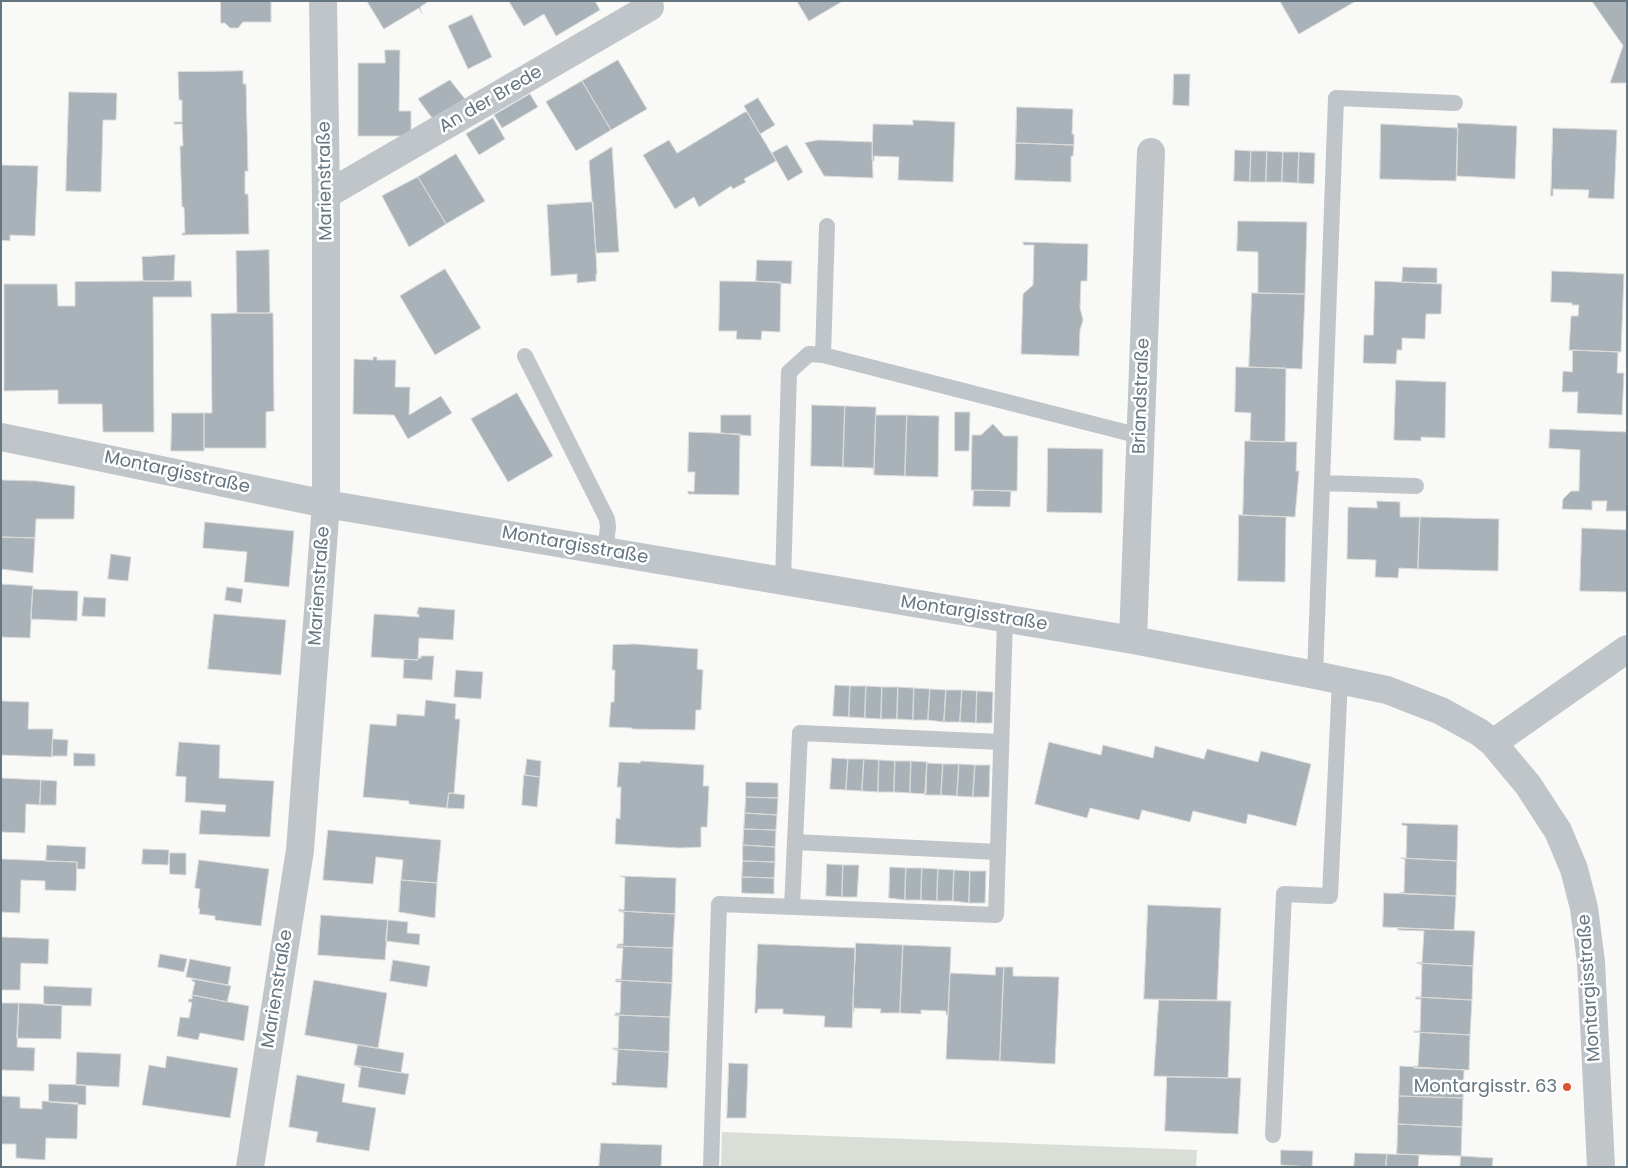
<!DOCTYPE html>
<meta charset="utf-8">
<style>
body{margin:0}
#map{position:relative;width:1628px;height:1168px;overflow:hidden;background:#f9f9f7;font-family:Poppins,sans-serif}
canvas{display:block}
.frame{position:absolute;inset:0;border:2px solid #657681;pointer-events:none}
</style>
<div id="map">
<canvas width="1628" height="1168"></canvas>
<div class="frame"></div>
</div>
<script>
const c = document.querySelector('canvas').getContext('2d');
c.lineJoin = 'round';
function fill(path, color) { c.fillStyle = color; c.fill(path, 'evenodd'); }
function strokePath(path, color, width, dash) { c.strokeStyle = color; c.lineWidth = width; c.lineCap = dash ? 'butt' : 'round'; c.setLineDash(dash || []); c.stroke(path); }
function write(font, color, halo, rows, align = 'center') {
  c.font = font + ' Poppins,sans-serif'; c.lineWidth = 5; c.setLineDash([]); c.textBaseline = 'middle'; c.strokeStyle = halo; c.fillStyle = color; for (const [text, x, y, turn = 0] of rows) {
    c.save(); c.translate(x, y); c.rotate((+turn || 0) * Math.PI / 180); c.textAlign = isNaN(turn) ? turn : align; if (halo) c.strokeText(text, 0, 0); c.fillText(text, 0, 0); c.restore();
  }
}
fill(new Path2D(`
 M722,1132L1197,1150L1196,1167H721Z`), '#d9ded6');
const building = new Path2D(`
 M221,1H271V22H243L238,28H230L225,23H221Z
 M367,1H429L420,7L422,14L419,8L384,29Z
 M509,1H595L600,10L556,36L544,14L524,26Z
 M797,1H843L809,21Z
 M1280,1H1356L1299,34Z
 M1592,1H1627V83H1610L1623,46Z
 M472,15L492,57L468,69L448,26Z
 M385,50H400L399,111H411V136H358V63H385Z
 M618,60L647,109L611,130L582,81Z
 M243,71V84H246L248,171H245V194H248L249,234L182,235V233H185L184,207H182L180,146H183L182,124H174V122H182V100H179L178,72Z
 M1174,74H1190L1189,106L1173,105Z
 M450,80L465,99L438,126L418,99Z
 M582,81L611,130L576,151L546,102Z
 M69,92L117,93L116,120H103L101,192L66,191Z
 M530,94L538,107L502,128L494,115Z
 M758,98L775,125L760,134L744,106Z
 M1017,107L1073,109L1072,134H1074V145L1016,143Z
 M745,112H747L776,161L744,179L746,182L733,189L731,186L699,207L694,197L675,209L643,155L669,140L677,153Z
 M493,118L505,139L479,155L466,134Z
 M913,120L955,122L953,182L898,180L899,157L874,156V161H872L873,124L913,125Z
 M1458,123L1517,126L1515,179L1457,176Z
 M1381,124L1458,128L1456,181L1380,179Z
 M1553,128L1617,130L1614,199L1588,198L1589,190L1553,189V196H1551Z
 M818,140L872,142L873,178L824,176L805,143Z
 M1016,143L1074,145L1073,156H1071V182L1015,180Z
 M787,145L803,172L788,181L772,153Z
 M612,147L619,252L596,253L589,161Z
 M1235,150L1251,151L1250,182L1234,181Z
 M1251,151H1267L1266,182H1250Z
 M1267,151L1283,152L1282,182H1266Z
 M1283,152H1299L1298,183L1282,182Z
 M1299,152L1315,153L1314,184L1298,183Z
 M456,154L485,201L446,224L418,177Z
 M1,165L38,166L35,236L10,235V241L1,240Z
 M418,177L446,224L409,247L382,196Z
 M593,202L597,274H596V281L577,283V274L551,276L547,205Z
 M1238,221L1307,222L1305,294L1258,293V252L1237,251Z
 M1023,242L1088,244L1087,281H1081L1080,308L1083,320L1080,330L1079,356L1021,354L1023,294L1033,285L1034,245H1024Z
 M269,250L270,313H237L236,251Z
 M175,255L174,281H143L142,257Z
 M757,260L792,261L791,284L756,281Z
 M1403,267L1437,268V283L1402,282Z
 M445,269L481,328L435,355L400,296Z
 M1552,271L1624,274L1621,352L1569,350L1571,316H1578L1579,305H1572V303L1551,302Z
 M143,281H191L192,297H153L154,432H103L102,404H58V390L4,391V284H57L58,306H75V282Z
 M720,281L781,282L780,332L762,331L761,340L736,339L737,331H719Z
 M1375,281L1442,284L1441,314H1426L1425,339L1402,338V350H1397L1396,364L1363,363L1364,335H1373Z
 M1252,293L1305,294L1302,369L1249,367Z
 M237,313H273L274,411L266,412V448H204V413H212L211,314Z
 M1573,350L1618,352L1617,373H1624L1622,415L1577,413L1578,392H1562L1563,371L1572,372Z
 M373,357H377V360H396L395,387H410L409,415L441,396L452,413L408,439L394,415L353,414L354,359L373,360Z
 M1236,367L1286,368L1285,442L1250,441L1251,413L1235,412Z
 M1396,380L1446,382L1445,438L1421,437V441L1394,440Z
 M517,393L553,456L508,482L471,419Z
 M812,405L845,406L843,467L811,466Z
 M845,406L876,407L874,475L873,468L843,467Z
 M955,412H970L969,451H955Z
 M172,413H204V451H171Z
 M721,415H751V436L721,433Z
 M876,415H907L905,476L874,475Z
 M907,415L939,416L938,477L905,476Z
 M993,424L1004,436H1018L1017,491L971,490L972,435H981Z
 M1550,429L1627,432V511H1606L1607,501H1592V510L1562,509L1563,499L1571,491H1579L1580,450L1549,448Z
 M689,432L740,434L739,495L688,494V491L694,492L695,472H688Z
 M1245,441L1297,442L1296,471H1299L1295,517L1243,515Z
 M1048,448L1103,449L1102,513L1047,512Z
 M1,480L37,481L75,486L74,519H36L35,538L1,537Z
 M974,490L1011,491L1010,507L973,506Z
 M1377,501L1400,502V517H1420L1418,569L1399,568L1398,578L1375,577L1376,560L1347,559L1348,507L1377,508Z
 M1239,515L1286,517L1285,582L1238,581Z
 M1420,517L1499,519L1498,571L1418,569Z
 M205,522L294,531L289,587L244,582L247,552L203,548Z
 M1582,528L1627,530V592L1580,591Z
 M1,537L35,538L33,573L1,569Z
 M111,554L131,557L128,581L108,579Z
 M1,584L33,586L30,638L1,637Z
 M227,587L243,589L241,603L225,600Z
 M33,589L78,591L77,621L31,619Z
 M84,597L106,598L105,617L82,616Z
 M419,607L455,610L453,640L419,638L418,660L371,657L374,614L419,617V614H417Z
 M214,614L286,620L281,675L208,669Z
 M635,644L698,649L697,669L703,670L701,710H696L695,730L632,729V728L609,727L611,702H614L615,670H612L613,645Z
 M421,656H434L432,680L403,678L404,659L418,660V658H421Z
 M456,670L483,672L481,699L454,697Z
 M835,685L850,686L849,717L833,716Z
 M850,686H866L865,718L849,717Z
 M866,686L882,687L881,719L865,718Z
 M882,687H898L897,719H881Z
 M898,687L914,688L913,720L897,719Z
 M914,688L930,689L928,720H913Z
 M930,689L946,690L944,722L928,720Z
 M946,690H962L960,722H944Z
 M962,690L977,691L976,723L960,722Z
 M977,691L993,692L992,723H976Z
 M426,700L456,704L455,719H460L454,793H449L447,808L409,804V801L363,797L370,724L396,726L397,714L424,716Z
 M1,701L29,702L28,729H53L52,757L1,755Z
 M53,739L68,740L67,756H52Z
 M179,742L220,745L219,778L274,781L270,837L199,834L201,810L225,812L226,805L185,802L186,777L176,776Z
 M1049,742L1101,755L1103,745L1153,758L1155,746L1204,759L1207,749L1258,762L1261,751L1311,764L1296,826L1248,814L1246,824L1193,811L1190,822L1142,810L1139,820L1090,808L1087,818L1035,804Z
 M74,753L95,754V766H74Z
 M832,758L848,759L846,790L830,789Z
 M527,759L541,761L540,777L525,775Z
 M848,759H864L862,791L846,790Z
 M864,759L879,760L878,792L862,791Z
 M879,760L895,761L894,792H878Z
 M641,761L704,765L703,786H709L707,827H701V847L679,848L615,844L616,818L620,819L621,787H617L619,762L640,763Z
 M895,761H911L910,793L894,792Z
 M911,761L927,762L926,794L910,793Z
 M927,763L943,764L941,795H925Z
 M943,764H959L957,796L941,795Z
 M959,764L975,765L973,797L957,796Z
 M975,765H990L989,797H973Z
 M524,775L540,777L537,807L522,805Z
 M1,778L41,780L40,805L26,804L25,833L1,832Z
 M41,780L57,781L56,805H40Z
 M746,782L778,783V798L746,797Z
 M449,793L465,795L464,809L447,808Z
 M746,797L778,798L777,815L745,813Z
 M745,813L777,815L776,830L744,829Z
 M1402,823L1458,825L1457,861L1401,858H1406L1407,826L1402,825Z
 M744,829L776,830L775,847L743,845Z
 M328,830L441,840L437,883L401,880L403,860L376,857L373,884L323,880Z
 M47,845L86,847L85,869H77V862L46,861Z
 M743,845L775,847V862L743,861Z
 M143,849L169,850L168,865L142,864Z
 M170,853H186V875L170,874Z
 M1401,858L1457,861L1456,896L1399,893L1404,892L1405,860Z
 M1,859L77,862L76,891L45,890V881L21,880L20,913L1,912Z
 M199,860L269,869L261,926L215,920V916L199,914L200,909L198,908L200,889L195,888Z
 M743,861L775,862L774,878L742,877Z
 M827,864L843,865L842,897L826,896Z
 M843,865H859L857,897H842Z
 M890,867L906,868L905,900L889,898Z
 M906,868H922L921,900H905Z
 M922,868L938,869L937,901L921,900Z
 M938,869L954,870L953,901H937Z
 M954,870L970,871L969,903L953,901Z
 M970,871H986L985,903H969Z
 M620,876L676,878L675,914L619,911V909L624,910L625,878Z
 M742,877L774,878V894L742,893Z
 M401,880L437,883L435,918L399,912Z
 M1384,893L1456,896L1454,930L1383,927Z
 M1148,905L1221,908L1217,1000L1144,999Z
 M619,911L675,914L673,948L617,946L618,944H623L624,913Z
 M321,915L388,920L385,960L318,955Z
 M388,920L408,922L407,933L420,934L419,945L386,941Z
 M1398,928L1475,931L1473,966L1417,963L1422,962L1424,931L1398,930Z
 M1,937L49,939L48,964L21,963L20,990H1Z
 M856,943L903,945L900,1013H880L881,1009L854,1008V1012H853Z
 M758,944L855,948L852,1028L824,1027L825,1016L783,1014V1009H758L757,1013H755Z
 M903,945L951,947L948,1015H946V1011L921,1010V1014L900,1013Z
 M617,946L673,948L672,983L616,980V979H621L623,948H617Z
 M160,954L187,959L184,972L158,967Z
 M190,959L231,967L228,985L186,977Z
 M393,960L430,966L427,987L390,981Z
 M1417,963L1473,966L1472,1000L1416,997H1421L1422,965Z
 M996,967H1004L1000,1061L946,1059L950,973L995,975Z
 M1004,967H1013V976L1059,977L1055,1064L1000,1061Z
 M193,979L231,986L227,1002L192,995L195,982L192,981Z
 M314,980L387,993L378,1048L305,1035Z
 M616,980L672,983L670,1017L615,1015V1013H620L621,982H616Z
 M44,986L92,988L91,1006L44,1005Z
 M192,995L249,1006L244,1041L200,1033L198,1040L177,1036L180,1017L189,1018L192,1002H188L189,999H192Z
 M1416,997L1472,1000L1470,1035L1414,1032V1031H1420L1421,999H1416Z
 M1159,1000L1231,1001L1228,1078L1154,1076Z
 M1,1003H19L17,1047L35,1048L34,1071L1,1070Z
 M19,1003L62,1005L61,1039L17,1038Z
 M615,1015L670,1017L669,1052L613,1049V1048H618L619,1016H615Z
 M1414,1032L1470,1035L1469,1070L1414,1068V1066H1418L1420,1033Z
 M358,1045L404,1053L401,1073L354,1065Z
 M613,1049L669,1052L667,1088L612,1085V1082L616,1083L618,1051Z
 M77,1052L121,1054L119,1087L76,1085Z
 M167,1056L238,1068L230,1118L142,1105L149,1065L165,1068Z
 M729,1063L748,1064L746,1118H727Z
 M354,1065L409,1074L405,1095L358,1087L361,1068Z
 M1400,1066L1464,1070L1463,1098L1399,1096Z
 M297,1075L345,1084L342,1102L376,1108L369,1151L316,1142L318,1132L289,1127Z
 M1167,1077L1241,1078L1238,1134L1165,1131Z
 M49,1084L86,1085V1105L49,1102Z
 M1,1096L20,1097V1108L42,1109V1101L78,1103L77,1139L46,1138L45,1160L16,1158V1144H1Z
 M1399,1096L1463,1098L1462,1127L1398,1124Z
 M1398,1124L1462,1127L1461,1156L1397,1154Z
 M601,1143L662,1145L661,1167H599Z
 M1281,1150L1313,1151L1312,1167L1281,1165Z
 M1355,1153L1387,1154L1386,1167H1354Z
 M1387,1154L1419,1155L1418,1167H1386Z
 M1461,1156L1493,1158L1492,1167H1460Z`);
fill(building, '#a9b2b8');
strokePath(building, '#dbdbd9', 1);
strokePath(new Path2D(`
 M823,355L1140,436
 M525,356L607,519L608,527L605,551
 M1322,483L1416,486
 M783,582L789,372L809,354L823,355L827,226
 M1315,675L1336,98L1455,103
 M795,842L998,852
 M792,907L800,733L1001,742
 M1273,1135L1284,894L1330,896L1340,679
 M711,1167L719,904L996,915L1005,620`), '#c0c5c9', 16);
strokePath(new Path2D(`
 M326,195L650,7L646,1
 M1,437L326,504L1133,640L1315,675L1387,690L1441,711L1479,732L1493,743L1528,785L1558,831L1574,869L1584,908L1591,962L1601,1167
 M1133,640L1151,152
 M1493,743L1627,649
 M250,1167L300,850L326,504V195L323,1`), '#c0c5c9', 28);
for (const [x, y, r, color] of [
 [1567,1087,5,"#d53"]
]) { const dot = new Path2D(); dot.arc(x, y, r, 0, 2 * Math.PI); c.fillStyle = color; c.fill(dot); strokePath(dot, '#fff', 2); }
write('18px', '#657681', '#fff', [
 ["An der Brede",491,100,-30],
 ["Marienstraße",326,181,-91],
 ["Briandstraße",1142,396,-88],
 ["Montargisstraße",177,473,12],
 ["Montargisstraße",575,546,10],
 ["Marienstraße",320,586,-86],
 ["Montargisstraße",974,614,9],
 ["Montargisstraße",1590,988,-94],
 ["Marienstraße",278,989,-81]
]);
write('18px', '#657681', '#fff', [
 ["Montargisstr. 63",1557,1087]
], 'right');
</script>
